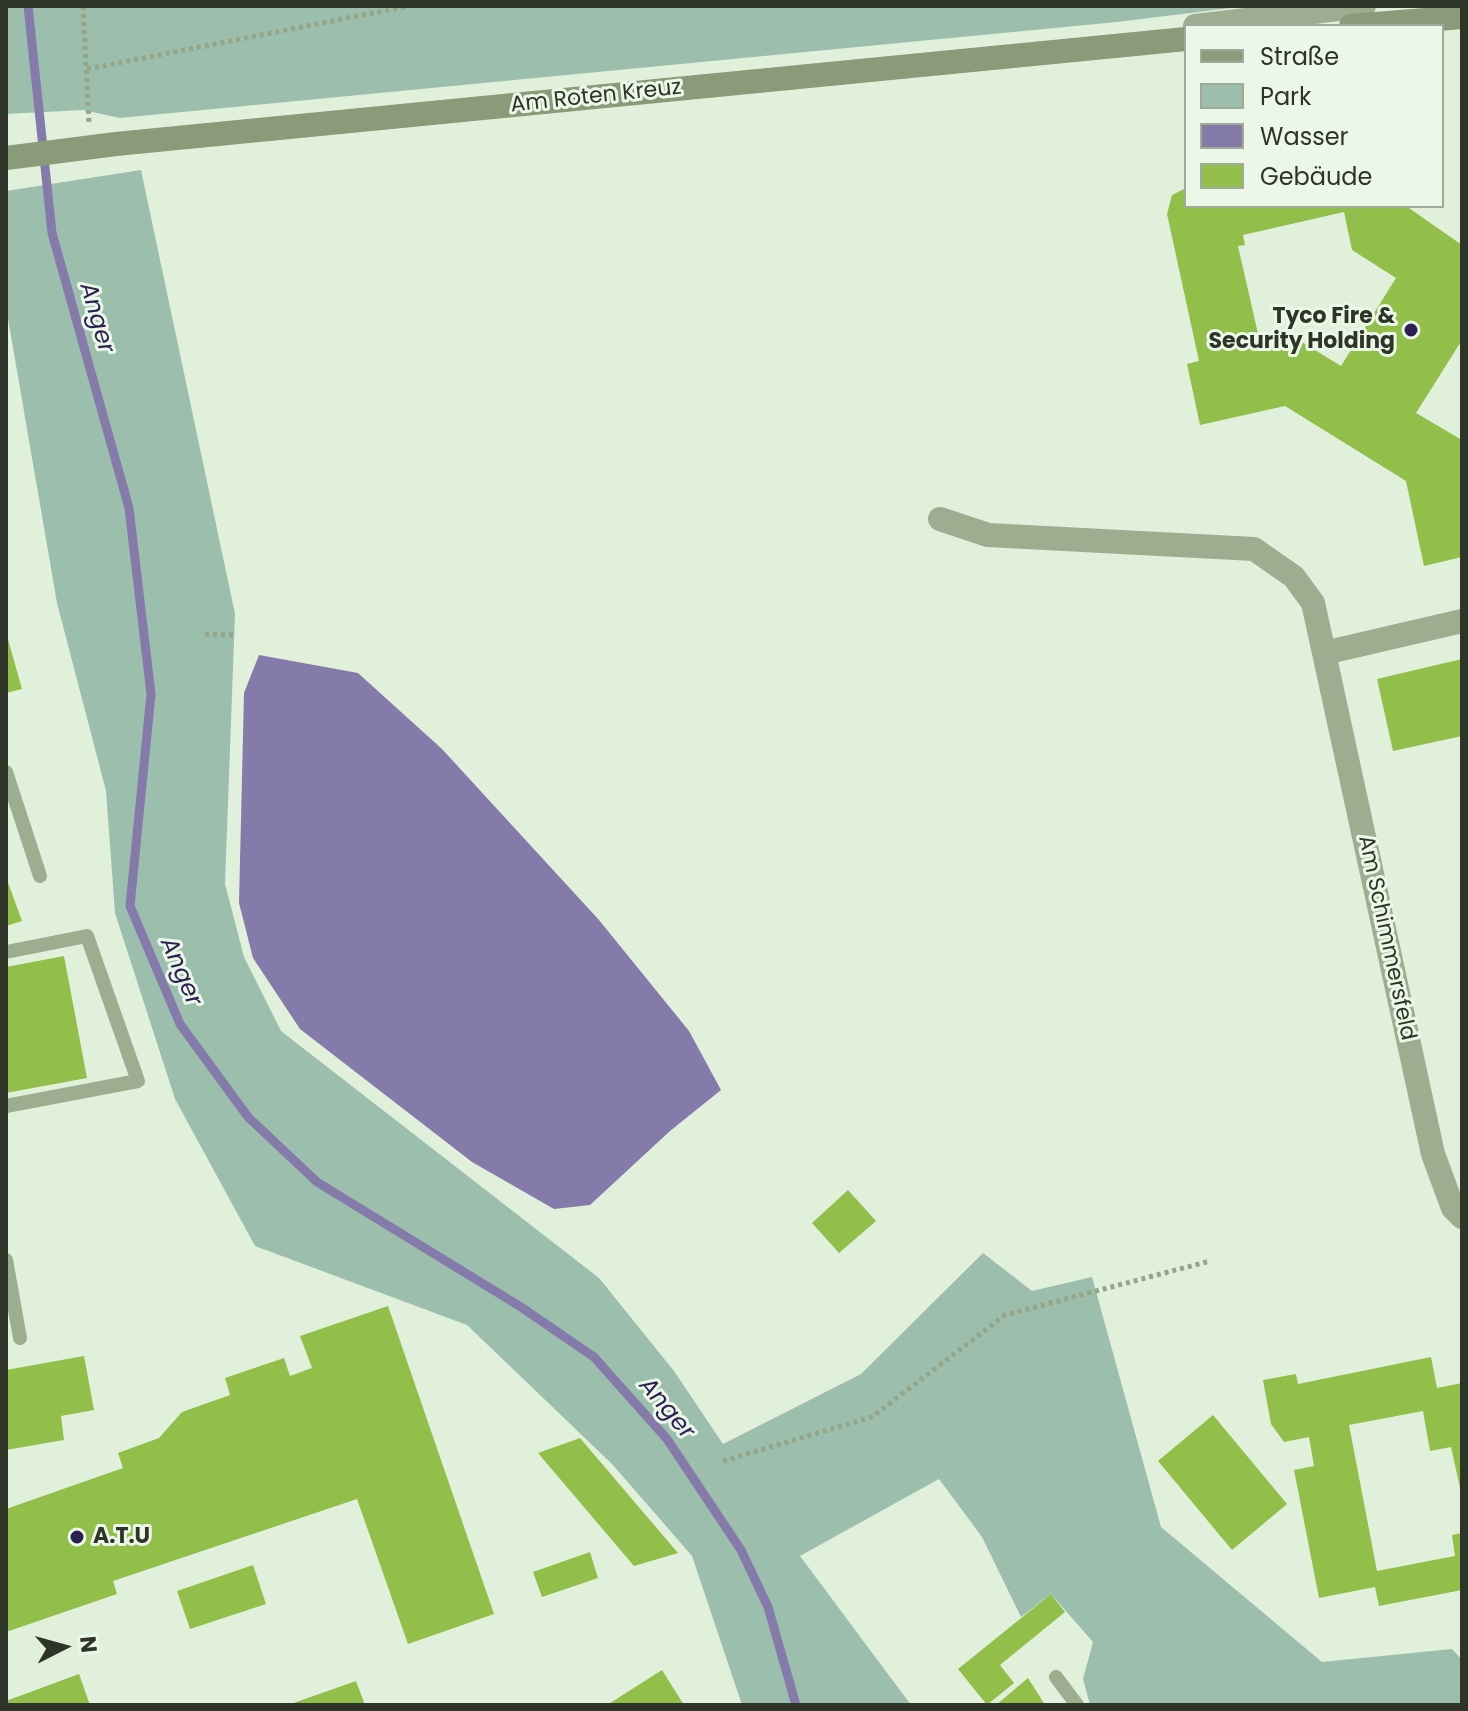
<!DOCTYPE html>
<meta charset="utf-8">
<style>
body{margin:0}
#map{position:relative;width:1468px;height:1711px;overflow:hidden;background:#e1f0db;font-family:Poppins,sans-serif}
canvas{display:block}
.frame{position:absolute;inset:0;border:8px solid #2e3427;pointer-events:none}
.legend{position:absolute;left:1184px;top:24px;width:260px;height:184px;box-sizing:border-box;background:#ecf8e7;border:2px solid #a0aa9a;margin:0;padding:10px 14px;list-style:none;font-size:24px;color:#2e3427}
.legend li{display:flex;align-items:center;gap:16px;height:40px}
.legend b{width:40px;border:2px solid #a0aa9a}
.north{position:absolute;left:24px;top:1607px;width:80px;height:80px;-webkit-text-stroke:6px #ecf8e7;paint-order:stroke;rotate:84deg;font-size:22px;font-weight:700;line-height:32px;text-align:center;color:#2e3427}
.north::after{content:'';display:block;margin:auto;width:28px;height:36px;background:#2e3427;clip-path:polygon(50% 0,100% 100%,50% 72%,0 100%)}
</style>
<div id="map">
<canvas width="1468" height="1711"></canvas>
<div class="frame"></div>
<ul class="legend">
<li><b style="height:10px;background:#899b79"></b>Straße</li>
<li><b style="height:22px;background:#9cbeac"></b>Park</li>
<li><b style="height:22px;background:#857bab"></b>Wasser</li>
<li><b style="height:22px;background:#91bf4a"></b>Gebäude</li>
</ul>
<div class="north">N</div>
</div>
<script>
const c = document.querySelector('canvas').getContext('2d');
c.lineJoin = 'round';
function fill(path, color) { c.fillStyle = color; c.fill(path, 'evenodd'); }
function strokePath(path, color, width, dash) { c.strokeStyle = color; c.lineWidth = width; c.lineCap = dash ? 'butt' : 'round'; c.setLineDash(dash || []); c.stroke(path); }
function write(font, color, halo, rows, align = 'center') {
  c.font = font + ' Poppins,sans-serif'; c.lineWidth = 6; c.setLineDash([]); c.textBaseline = 'middle'; c.strokeStyle = halo; c.fillStyle = color; for (const [text, x, y, turn = 0] of rows) {
    c.save(); c.translate(x, y); c.rotate((+turn || 0) * Math.PI / 180); c.textAlign = isNaN(turn) ? turn : align; if (halo) c.strokeText(text, 0, 0); c.fillText(text, 0, 0); c.restore();
  }
}
fill(new Path2D(`
 M6,6H1247L1117,22L120,118L83,110L6,114Z
 M141,170L235,614L225,884L244,957L281,1031L599,1278L674,1371L723,1444L861,1374L983,1253L1032,1291L1092,1277L1161,1527L1322,1662L1452,1649L1462,1660V1705H1090L1083,1679L1093,1642L1051,1594L1021,1617L982,1537L939,1479L800,1556L911,1705H742L692,1556L612,1464L467,1325L255,1246L175,1099L115,913L106,791L57,603L6,307V191Z`), '#9cbeac');
fill(new Path2D(`
 M259,655L358,673L442,749L599,920L689,1031L721,1090L670,1131L590,1205L554,1209L472,1162L300,1029L253,958L239,903L244,693Z`), '#857bab');
strokePath(new Path2D(`
 M28,6L52,233L129,508L151,694L130,906L180,1024L248,1117L317,1182L521,1307L594,1357L667,1439L741,1550L768,1607L796,1705`), '#857bab', 9);
fill(new Path2D(`
 M1186,188V206H1406L1462,245V340L1416,413L1462,440V557L1424,566L1406,481L1285,406L1200,425L1187,364L1199,361L1167,214L1172,195ZM1344,212L1352,250L1396,278L1341,366L1297,339L1261,347L1238,246L1245,245L1243,235Z
 M6,632L22,689L6,693Z
 M1462,659V736L1393,751L1377,679Z
 M6,877L22,921L6,926Z
 M64,956L87,1078L6,1093V967Z
 M848,1190L876,1221L839,1253L812,1223Z
 M388,1306L494,1614L408,1644L357,1499L113,1581L117,1594L6,1632V1509L123,1468L118,1453L159,1438L182,1412L230,1395L225,1378L284,1358L290,1376L312,1368L300,1336Z
 M84,1356L94,1410L61,1416L64,1440L6,1450V1370Z
 M1431,1357L1437,1388L1462,1383V1497L1451,1447L1430,1451L1423,1411L1349,1425L1377,1571L1455,1556L1452,1535L1462,1533V1590L1379,1606L1375,1587L1319,1598L1294,1470L1314,1466L1309,1437L1284,1442L1271,1424L1263,1380L1296,1374L1298,1384Z
 M1213,1415L1287,1504L1232,1550L1158,1461Z
 M580,1438L678,1553L634,1566L538,1453Z
 M590,1552L598,1578L542,1597L533,1572Z
 M253,1565L266,1604L190,1629L177,1591Z
 M1051,1594L1065,1612L1000,1665L1014,1683L987,1705L958,1669Z
 M662,1670L684,1705H607Z
 M79,1674L90,1705H6V1701Z
 M1028,1678L1045,1705H996Z
 M356,1681L365,1705H288Z`), '#91bf4a');
strokePath(new Path2D(`
 M83,6L89,123
 M87,69L409,6
 M205,634L235,635
 M723,1461L872,1417L1005,1315L1210,1261`), '#95a687', 5, [4, 4]);
strokePath(new Path2D(`
 M6,772L40,876
 M6,952L87,936L138,1081L6,1106
 M6,1260L20,1338
 M1056,1677L1077,1705`), '#9cad90', 14);
strokePath(new Path2D(`
 M1195,26L1364,6
 M940,519L988,535L1254,549L1294,577L1313,603L1324,653
 M1462,621L1324,653L1433,1154L1453,1208L1462,1217`), '#9cad90', 24);
strokePath(new Path2D(`
 M1351,26L1462,17
 M6,158L116,144L1186,39`), '#899b79', 24);
for (const [x, y, r, color] of [
 [1411,330,8,"#2b1f53"],
 [77,1537,8,"#2b1f53"]
]) { const dot = new Path2D(); dot.arc(x, y, r, 0, 2 * Math.PI); c.fillStyle = color; c.fill(dot); strokePath(dot, '#ecf8e7', 3); }
write('22px', '#2e3427', '#ecf8e7', [
 ["Am Roten Kreuz",596,97,-6],
 ["Am Schimmersfeld",1386,938,78]
]);
write('bold 22px', '#2e3427', '#ecf8e7', [
 ["Tyco Fire &",1395,317],
 ["Security Holding",1395,342],
 ["A.T.U",93,1537,"left"]
], 'right');
write('italic 24px', '#2b1f53', '#ecf8e7', [
 ["Anger",96,318,74],
 ["Anger",180,972,67],
 ["Anger",666,1409,50]
]);
</script>
